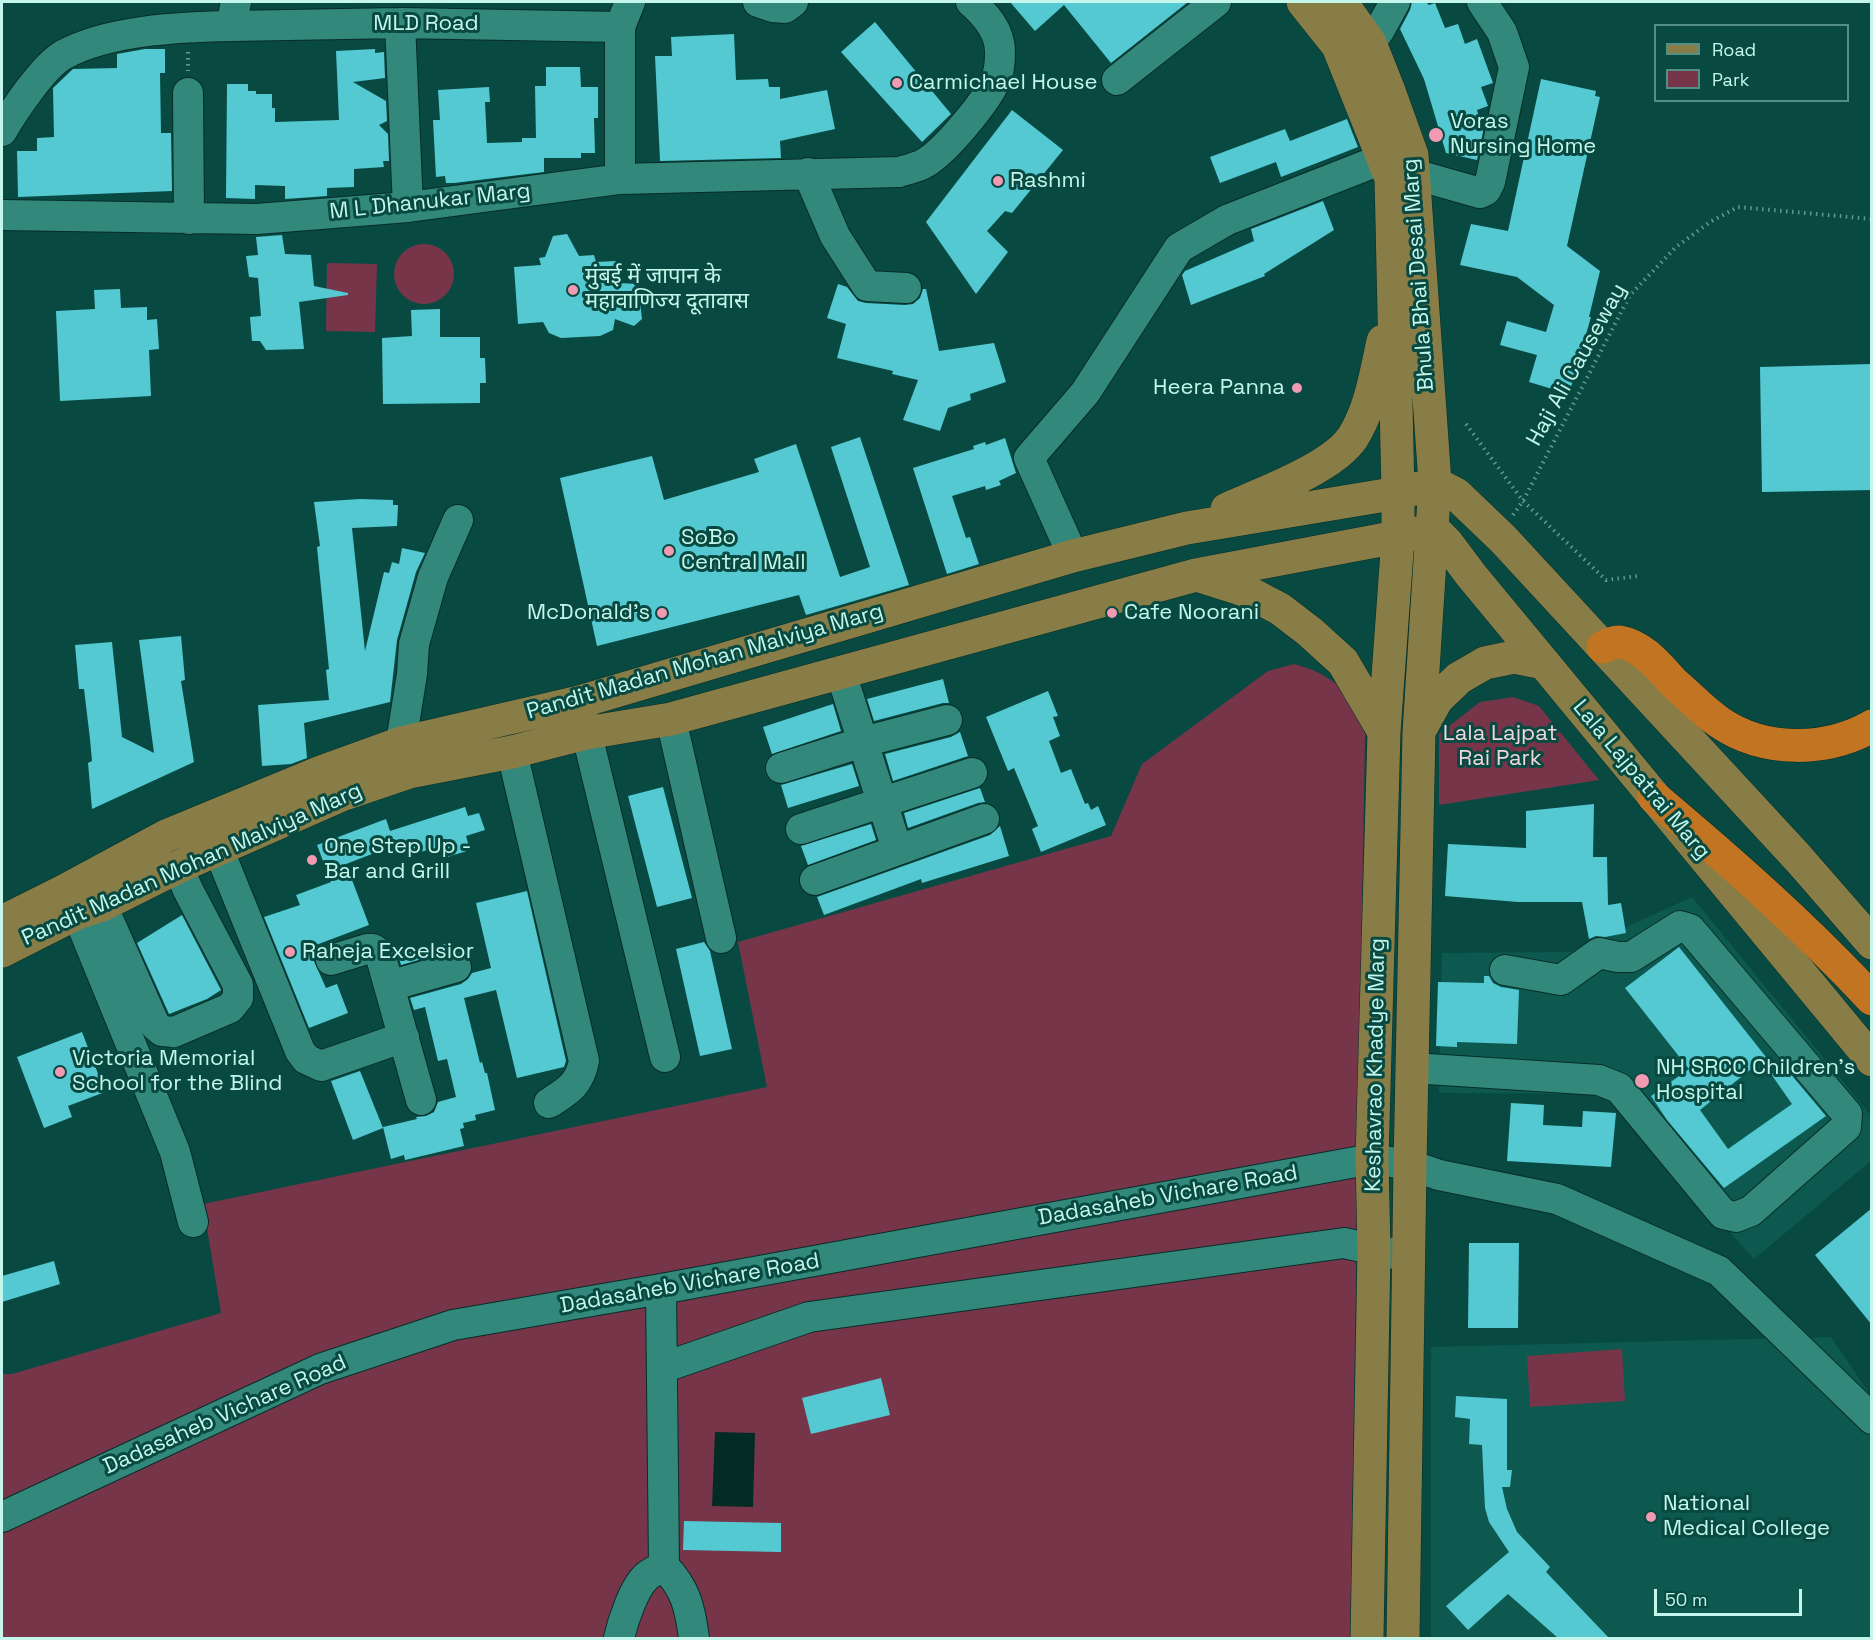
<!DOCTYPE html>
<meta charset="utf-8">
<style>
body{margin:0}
#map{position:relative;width:1873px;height:1640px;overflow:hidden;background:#084a42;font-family:"Space Grotesk",sans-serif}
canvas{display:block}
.frame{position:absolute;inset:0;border:3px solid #c4f6ec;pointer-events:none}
.legend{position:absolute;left:1654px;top:24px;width:195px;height:78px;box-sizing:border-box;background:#084a42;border:2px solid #538f86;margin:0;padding:8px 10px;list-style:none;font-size:18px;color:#c4f6ec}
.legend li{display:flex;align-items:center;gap:12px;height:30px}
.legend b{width:30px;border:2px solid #538f86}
.scale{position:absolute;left:1654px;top:1589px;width:148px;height:27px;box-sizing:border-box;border:3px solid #c4f6ec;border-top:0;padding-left:8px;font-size:18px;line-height:21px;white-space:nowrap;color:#c4f6ec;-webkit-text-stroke:4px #084a42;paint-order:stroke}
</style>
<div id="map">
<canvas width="1873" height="1640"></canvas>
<div class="frame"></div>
<ul class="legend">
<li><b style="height:8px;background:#887d46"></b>Road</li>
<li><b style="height:16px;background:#763549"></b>Park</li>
</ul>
<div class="scale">50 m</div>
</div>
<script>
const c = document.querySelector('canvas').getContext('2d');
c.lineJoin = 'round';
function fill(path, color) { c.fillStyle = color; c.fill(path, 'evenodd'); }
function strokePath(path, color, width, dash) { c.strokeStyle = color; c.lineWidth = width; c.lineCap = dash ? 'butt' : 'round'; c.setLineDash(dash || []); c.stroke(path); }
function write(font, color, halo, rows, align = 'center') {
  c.font = font + ' "Space Grotesk","Noto Sans Devanagari",sans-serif'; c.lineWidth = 6; c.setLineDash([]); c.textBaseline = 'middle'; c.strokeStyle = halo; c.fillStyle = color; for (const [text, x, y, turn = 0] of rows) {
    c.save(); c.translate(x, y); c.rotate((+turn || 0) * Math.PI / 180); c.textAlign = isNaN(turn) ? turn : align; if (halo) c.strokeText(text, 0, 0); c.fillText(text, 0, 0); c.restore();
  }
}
fill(new Path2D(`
 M1692,897L1871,1116V1161L1754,1259L1605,1094L1439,1093L1442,953L1572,952Z
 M1831,1337L1871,1396V1638H1431V1347Z`), '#0d5950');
fill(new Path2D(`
 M394 274a30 30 0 1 1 60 0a30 30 0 1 1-60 0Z
 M327,263L377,264L375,332L326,331Z
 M1294,664C1318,670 1338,681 1353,702C1359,711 1362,724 1365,734L1350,1638H2V1374H12L221,1313L203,1204L767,1087L738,942L1111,836L1142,764L1268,671Z
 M1513,697L1539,706L1599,780L1439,805V734L1480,702Z
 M1622,1349L1625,1401L1530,1407L1527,1356Z`), '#763549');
fill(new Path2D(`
 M715,1432L755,1433L753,1507L712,1506Z`), '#022b26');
fill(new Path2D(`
 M1010,2H1188L1111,63L1064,5L1035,31Z
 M1412,2H1426L1429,5L1435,3L1445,28L1458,24L1465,44L1477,39L1493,83L1481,87L1488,106L1477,110L1483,132L1477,160L1446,153L1424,79L1400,29L1410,10Z
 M875,22L951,114L922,142L841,52Z
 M734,34L736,80L768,79L769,87H780V99L827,90L835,129L780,141L781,158L660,161L655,56H672L671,37Z
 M145,49H165V73H160L161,133H171L172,191L18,197L17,151H37V138L54,137L53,88L73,69L117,68V54Z
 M375,49V53L384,52L385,78L353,82L386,101L387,121L379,125L388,134L389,161H383L384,167L354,169V187L327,188V196L285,199V186L255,185V199L226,198L227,84H248V91H256V94H272V108H275V122L339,120L336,51Z
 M546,67H580L581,87H598V118H594L595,153H581V158H544V172L454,183H446L445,176L436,177L433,120H440L438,90L489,87L490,102H485L487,143L522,142V138H536L535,86H546Z
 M1541,79L1596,91L1595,96L1600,97L1567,246L1600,271L1589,317H1591L1569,394L1529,382L1537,355L1500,345L1507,321L1546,332L1554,305L1517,277L1460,265L1471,224L1508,231Z
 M1012,110L1063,150L1012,213L1005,211L987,231L1008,252L976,294L926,222Z
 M1347,119L1358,147L1281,177L1276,162L1220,183L1210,157L1285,129L1290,141Z
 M1323,201L1334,230L1264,274L1265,276L1191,305L1182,275L1185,271L1254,241L1251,229Z
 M567,234L579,256L594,255L596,262L616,261L619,283L638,284L642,319L634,326L615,319L613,330L600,336L561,338L549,333L543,322L518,324L514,267L541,265L539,258L545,257L553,236Z
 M282,235L285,254L311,255L314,286L348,293V295L299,302L304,349L266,350L260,341H252L250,317L261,316L258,278L249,277L246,256L258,255L256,237Z
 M838,284L847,287L858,301L866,303L905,305L913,304L920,298L923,289H926L939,351L994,343L1006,382L970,394L971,400L948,408L940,431L903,420L918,380L892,374L893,371L837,358L846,324L827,318Z
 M120,289L121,308L147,307V320L157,319L159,349L149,350L151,396L60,401L56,311L95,309L94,290Z
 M440,309V337H480V358H485L486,383H480V403L383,404L382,338L412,336L411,310Z
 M1872,364V490L1762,492L1760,367Z
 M860,437L909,585L806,615L799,595L597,646L560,478L652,456L664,500L759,472L754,459L796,444L840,577L870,567L831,447Z
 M1005,438L1016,473L999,481L1001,485L986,490L985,486L952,496L966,538L970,537L979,564L947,574L913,468L974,449L973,446L985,442L986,445Z
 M360,499L393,500V505H398L397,526L352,528L365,651L384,572L389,573L392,562L399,564L402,548L425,553L416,572L397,640L390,702L304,723L307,758L291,764L262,766L258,705L329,700L326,670L329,669L317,547L320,546L314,502Z
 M181,636L185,680L181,681L194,762L92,809L88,763L92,761L90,739L84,689H79L75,645L112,642L122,737L154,753L139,640Z
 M943,679L949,703H943L874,721L867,699Z
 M1048,691L1058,716L1053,717L1060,736L1049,741L1061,773L1071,769L1085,804L1088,803L1091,810L1098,806L1106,825L1041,852L1032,829L1038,826L1014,768L1008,771L986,717Z
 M833,704L841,731L772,754L763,727Z
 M960,732L968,756L893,781L885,754L951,737Z
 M852,764L859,786L788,808L781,785Z
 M663,787L692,898L657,907L628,796Z
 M980,788L985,802L978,803L908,828L904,813Z
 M1594,804L1593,857H1607L1608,905L1621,903L1626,933L1605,937L1596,936L1589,939L1582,902H1518L1445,896L1448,844L1526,848V811Z
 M465,807L468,816L479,813L485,830L466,836L470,850L444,858L442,851L432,854L430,849L412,855L410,847L400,850L398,844L346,864L369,925L308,948L326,988L337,984L348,1013L309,1028L264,917L300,905L296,895L331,882L317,845L386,819L390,831Z
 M871,824L876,840L808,865L801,846Z
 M1000,826L1009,856L922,883L921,879L824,915L817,897L990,835Z
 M527,891L566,1061L564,1067L517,1078L496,990L464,998L480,1063L482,1062L485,1073H487L495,1110L475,1115L476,1120L463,1123L464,1128L460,1129L464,1146L405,1160L404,1155L391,1159L383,1127L417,1119L416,1117L426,1116L434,1112L438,1102L456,1097L447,1059L438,1061L425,1007L414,1010L410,998L461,984L468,979L472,973L491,968L476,903Z
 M182,915L221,990L207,999L169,1014L137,943Z
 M704,942L710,951L732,1049L700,1056L676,949Z
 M448,943L450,951L401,965L398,955Z
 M1679,947L1766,1057L1700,1110L1728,1149L1792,1104L1771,1074L1783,1065L1826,1116L1724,1188L1667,1120L1651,1096L1689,1069L1625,988Z
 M1484,976H1489L1493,983L1501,987L1519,990L1517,1044L1457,1042V1047L1436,1046L1438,982L1484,983Z
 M82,1032L105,1092L68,1106L72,1117L44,1128L17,1057Z
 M360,1071L383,1128L353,1140L331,1081Z
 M1511,1103L1544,1105L1543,1125L1582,1127L1583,1111L1616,1113L1611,1167L1507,1161Z
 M1872,1208V1325L1815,1255Z
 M1469,1243H1519L1518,1328H1468Z
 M54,1261L60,1284L2,1302V1276Z
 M881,1378L890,1415L811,1434L802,1398Z
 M1456,1396L1507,1399V1470H1512L1510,1487H1502L1507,1509L1517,1532L1550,1567L1546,1572L1609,1638H1558L1508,1594L1468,1630L1446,1606L1509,1552L1489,1522L1485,1508L1482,1445L1469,1444L1470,1419L1455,1417Z
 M684,1521L781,1523V1552L683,1550Z`), '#54c9d2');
const minor = new Path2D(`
 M758,2L773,7L785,8L793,2
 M400,23L408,207
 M231,26L400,23L620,27
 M1370,43L1379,31L1395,2
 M1117,80L1216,2
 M188,93L189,219
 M2,131C14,110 43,67 63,55C109,30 179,27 231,26L236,2
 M808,173L835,236L867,286L906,288
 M1413,174L1480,193L1486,190L1490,182L1514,67L1502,32L1482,2
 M620,179V27L630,2
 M2,215L257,219L408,207L620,179L899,172C906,170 914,168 921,165C942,156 988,100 996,79C999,72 1000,60 1000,52C1000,31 986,15 971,2
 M1073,556L1029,458L1085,393L1179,248L1227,220L1385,158
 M841,673L897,849
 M581,710L665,1057
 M671,719L721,938
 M512,752L584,1061C579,1085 569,1090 549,1103
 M407,766L401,743L412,674L414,644L433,577L458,520
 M781,768L863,742L947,720
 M209,826L300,1051L306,1059L321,1066L404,1037
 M801,829L972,773
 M815,880L984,819
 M92,883L155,1025L162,1031L174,1032L230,1008L238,998V985L188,890L178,867
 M77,913L175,1152L193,1222
 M331,960L367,949H373L380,954L421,1100
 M389,986L456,967
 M1412,1068L1599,1080L1619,1088L1723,1214L1736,1217L1751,1211L1846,1127L1847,1114L1690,929L1680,926L1631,957H1618L1599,953L1561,980L1505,970
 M661,1289L664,1566C686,1589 690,1608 694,1638
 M662,1368L809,1317L1344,1243L1409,1257
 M2,1517L320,1369L453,1325L661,1289L1372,1159L1410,1165L1439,1175L1557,1199L1719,1271L1872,1419
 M619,1638C623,1621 634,1587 647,1576C652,1572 659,1569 664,1566`);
const major = new Path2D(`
 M1303,2L1338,46L1391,178L1398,493V538L1384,732L1372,1159L1374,1249L1367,1638
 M1341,2L1370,43L1389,91L1412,155L1435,483L1419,732L1410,1165L1403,1638
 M1435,483L1456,494L1503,539L1798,858L1872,943
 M1227,509C1261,494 1333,468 1353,437C1371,408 1376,373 1383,341
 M1433,529L1447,543L1471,575L1872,1060
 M1200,576L1244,590L1280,609L1310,632L1343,662L1384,732
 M1421,728L1437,699L1459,678L1485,663L1514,657L1544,663
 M2,922L62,892L166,836L321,772L401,743L579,702L1073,556L1187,528L1398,493L1419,488
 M2,951L77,913L102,905L178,867L344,794L409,772L512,752L586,733L671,719L1196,575L1418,533`);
const highway = new Path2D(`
 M1603,647C1608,645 1614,641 1620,642C1643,646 1659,667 1674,683C1689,696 1703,711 1719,722C1764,753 1826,752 1872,726
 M1654,797C1730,861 1804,926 1872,999`);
strokePath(minor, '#082d28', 32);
strokePath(major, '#082d28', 34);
strokePath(highway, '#082d28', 34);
strokePath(new Path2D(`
 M188,52V71
 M1466,424L1523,501L1606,580L1638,576
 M1513,515L1523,501L1630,295L1676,247L1710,222L1738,207L1872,219`), '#609b92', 4, [1.5, 4.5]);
strokePath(minor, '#33887c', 30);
strokePath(major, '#887d46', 33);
strokePath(highway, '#c17522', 33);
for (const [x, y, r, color] of [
 [897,83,6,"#f19ab2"],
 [1436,135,8,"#f19ab2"],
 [998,181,6,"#f19ab2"],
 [573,290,6,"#f19ab2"],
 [1297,388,6,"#f19ab2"],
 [669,551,6,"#f19ab2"],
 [662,613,6,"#f19ab2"],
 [1112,613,6,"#f19ab2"],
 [312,860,6,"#f19ab2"],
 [290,952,6,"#f19ab2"],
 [60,1072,6,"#f19ab2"],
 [1642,1081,8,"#f19ab2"],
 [1651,1517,6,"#f19ab2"]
]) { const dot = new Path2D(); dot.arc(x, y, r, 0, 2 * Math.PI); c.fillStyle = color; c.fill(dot); strokePath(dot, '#084a42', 2); }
write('22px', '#c4f6ec', '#084a42', [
 ["MLD Road",426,24],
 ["M L Dhanukar Marg",430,202,-6],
 ["Bhula Bhai Desai Marg",1419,275,-94],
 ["Haji Ali Causeway",1577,365,-61],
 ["Pandit Madan Mohan Malviya Marg",705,662,-16],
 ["Lala Lajpatrai Marg",1641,780,50],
 ["Pandit Madan Mohan Malviya Marg",192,865,-24],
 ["Keshavrao Khadye Marg",1376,1065,-89],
 ["Dadasaheb Vichare Road",1168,1196,-10],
 ["Dadasaheb Vichare Road",690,1284,-10],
 ["Dadasaheb Vichare Road",225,1415,-24]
]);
write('22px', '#c4f6ec', '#084a42', [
 ["Carmichael House",909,83],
 ["Voras",1450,122],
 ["Nursing Home",1450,147],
 ["Rashmi",1010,181],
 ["मुंबई में जापान के",585,277],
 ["महावाणिज्य दूतावास",585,302],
 ["Heera Panna",1285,388,"right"],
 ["SoBo",681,538],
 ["Central Mall",681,563],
 ["McDonald's",650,613,"right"],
 ["Cafe Noorani",1124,613],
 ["One Step Up -",324,847],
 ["Bar and Grill",324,872],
 ["Raheja Excelsior",302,952],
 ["Victoria Memorial",72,1059],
 ["School for the Blind",72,1084],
 ["NH SRCC Children's",1656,1068],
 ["Hospital",1656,1093],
 ["National",1663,1504],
 ["Medical College",1663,1529]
], 'left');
write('22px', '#efd7dc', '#084a42', [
 ["Lala Lajpat",1500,734],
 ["Rai Park",1500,759]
]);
</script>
